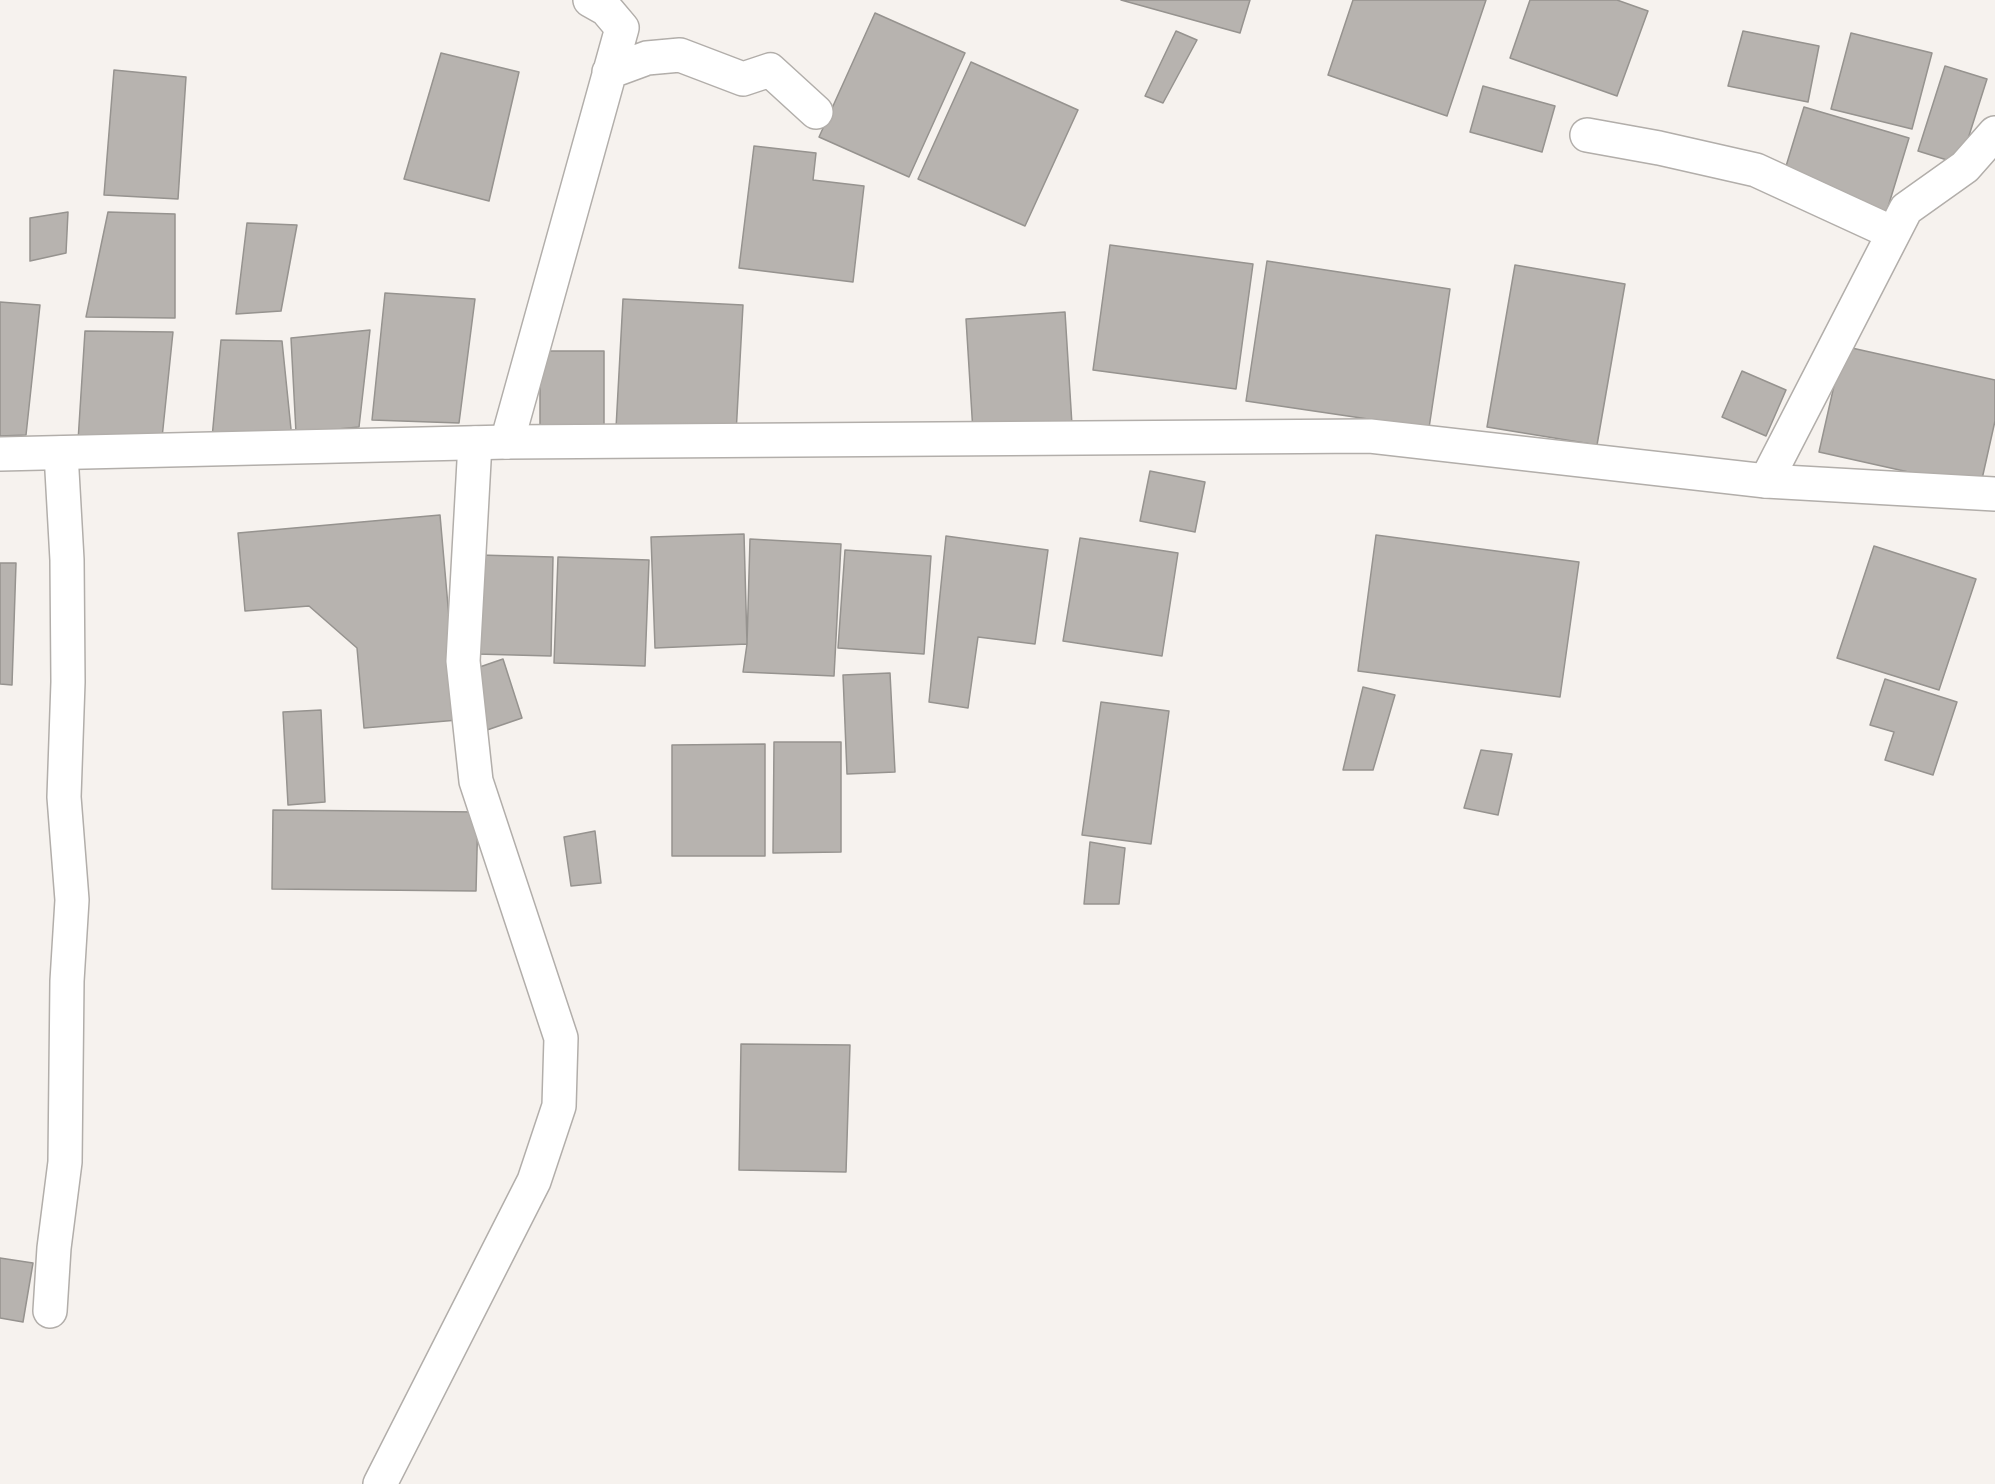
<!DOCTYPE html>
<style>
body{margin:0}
canvas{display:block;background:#f6f2ee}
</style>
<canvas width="1995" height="1484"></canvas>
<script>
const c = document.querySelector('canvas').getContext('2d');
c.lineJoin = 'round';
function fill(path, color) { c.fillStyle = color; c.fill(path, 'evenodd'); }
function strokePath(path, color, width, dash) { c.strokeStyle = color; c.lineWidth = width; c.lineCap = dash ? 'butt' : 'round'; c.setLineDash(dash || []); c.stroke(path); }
const building = new Path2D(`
 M1121,0H1250L1240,33Z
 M1353,0H1486L1447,116L1328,75Z
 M1530,0H1617L1648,11L1617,96L1510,58Z
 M875,13L965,53L909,177L819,137Z
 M1176,31L1197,40L1163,103L1145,96Z
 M1743,31L1819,46L1808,102L1728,86Z
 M1851,33L1932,53L1912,129L1831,109Z
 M441,53L519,72L489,201L404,179Z
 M971,62L1078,110L1025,226L918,179Z
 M1945,66L1987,79L1960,164L1918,151Z
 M114,70L186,77L178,199L104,195Z
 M1483,86L1555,106L1542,152L1470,132Z
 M1804,107L1909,138L1885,217L1780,186Z
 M754,146L816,153L813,180L864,186L853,282L739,268Z
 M68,212L66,253L30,261V218Z
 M108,212L175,214V318L86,317Z
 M247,223L297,225L281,311L236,314Z
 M1110,245L1253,264L1236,389L1093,370Z
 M1267,261L1450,289L1429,428L1246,401Z
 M1515,265L1625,284L1597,445L1487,427Z
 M385,293L475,299L459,423L372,420Z
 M623,299L743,305L736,434L616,428Z
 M0,302L40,305L26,435L0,436Z
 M1065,312L1072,425L973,432L966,319Z
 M370,330L359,427L296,433L291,338Z
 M85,331L173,332L162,438L78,441Z
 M221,340L282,341L292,439L212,438Z
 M1843,346L1995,380V421L1980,488L1819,452Z
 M540,351H604V431H540Z
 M1742,371L1786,390L1766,436L1722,417Z
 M1150,471L1205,482L1195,532L1140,521Z
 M440,515L458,720L364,728L357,648L309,606L245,611L238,533Z
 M744,534L747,644L655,648L651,537Z
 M1376,535L1579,562L1560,697L1358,671Z
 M946,536L1048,550L1035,644L978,637L968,708L929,702Z
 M1080,538L1178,553L1162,656L1063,641Z
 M750,539L841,544L834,676L743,672L747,644Z
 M1874,546L1976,579L1939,690L1837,658Z
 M845,550L931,556L924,654L838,648Z
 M479,555L553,557L551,656L477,654Z
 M558,557L649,560L645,666L554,663Z
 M0,563H16L12,685L0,684Z
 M503,659L522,718L487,730L468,671Z
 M890,673L895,772L847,774L843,675Z
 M1885,679L1957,702L1933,775L1885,760L1894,732L1870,725Z
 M1363,687L1395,695L1373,770H1343Z
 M1101,702L1169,711L1151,844L1082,835Z
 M321,710L325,802L288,805L283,712Z
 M774,742H841V852L773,853Z
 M765,744V856H672V745Z
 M1481,750L1512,754L1498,815L1464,808Z
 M273,810L478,812L476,891L272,889Z
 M595,831L601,883L571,886L564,837Z
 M1090,842L1125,848L1119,904H1084Z
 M741,1044L850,1045L846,1172L739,1170Z
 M0,1258L33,1263L23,1322L0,1318Z`);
fill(building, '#b7b3af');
strokePath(building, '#96938f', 1.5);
const minor = new Path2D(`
 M609,72L647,58L680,55L743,79L770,70L816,112
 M1587,135L1659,148L1756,170L1893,233
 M507,442L622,28L606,9L590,0
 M1766,481L1906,209L1965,167L1995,133
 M50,1311L54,1248L65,1162L67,981L72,900L64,797L68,682L67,560L61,453
 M380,1484L534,1181L559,1106L561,1038L476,781L463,661L475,443`);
const tertiary = new Path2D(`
 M0,454L507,442L1370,436L1766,481L1995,494`);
strokePath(minor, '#b2aeaa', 36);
strokePath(tertiary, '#b2aeaa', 36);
strokePath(minor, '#fff', 33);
strokePath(tertiary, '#fff', 33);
</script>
